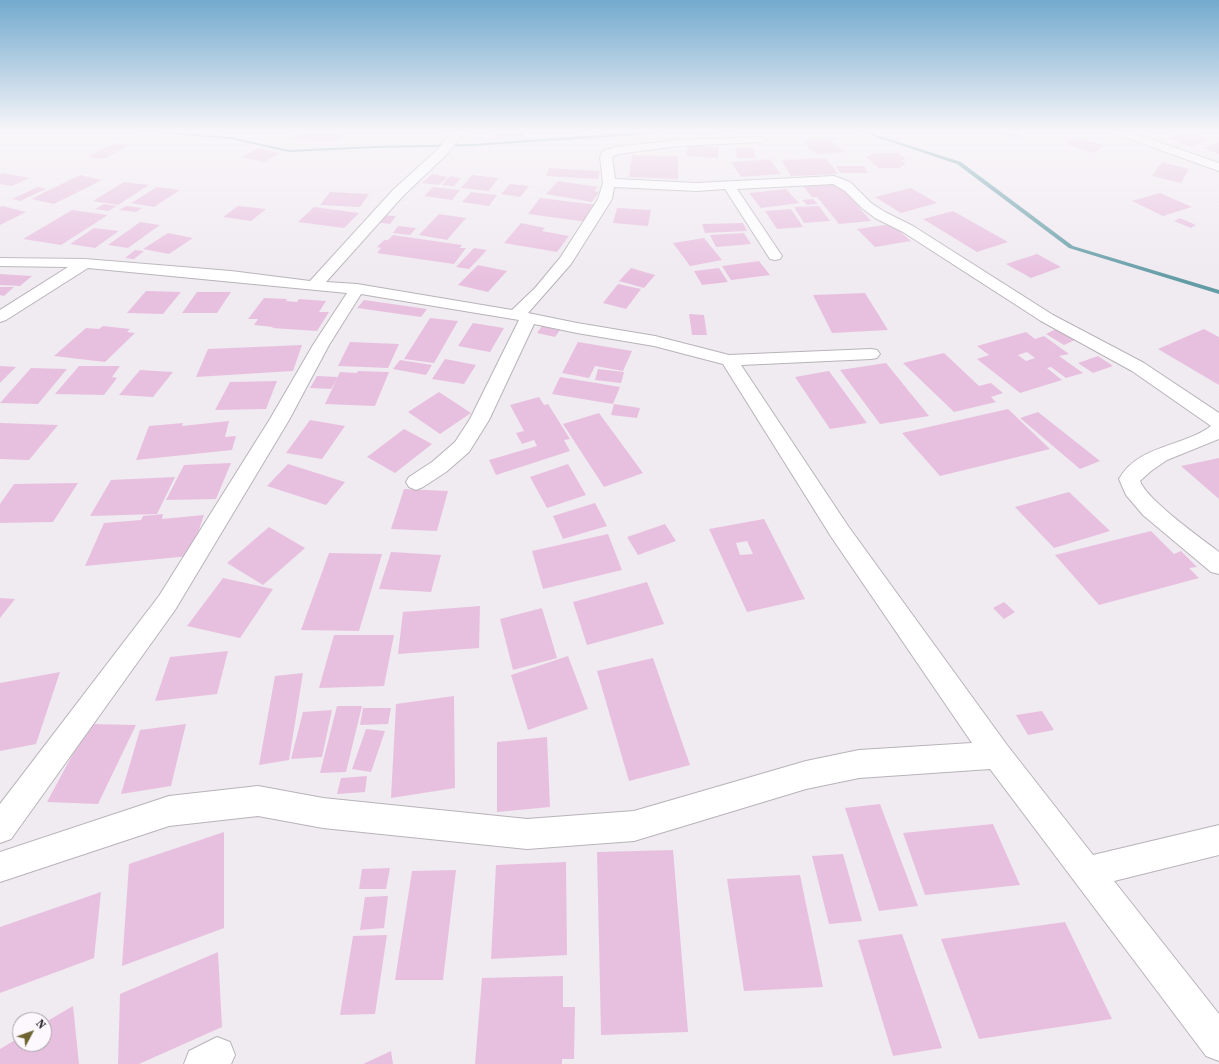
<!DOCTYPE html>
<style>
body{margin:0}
#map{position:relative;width:1219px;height:1064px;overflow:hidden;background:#f0eaf1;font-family:"Source Serif 4",serif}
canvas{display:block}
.north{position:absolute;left:12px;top:1012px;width:40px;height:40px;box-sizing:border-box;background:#fdf7fe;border:1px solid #a4a0a5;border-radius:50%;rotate:49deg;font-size:11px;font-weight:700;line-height:16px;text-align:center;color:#1f1d20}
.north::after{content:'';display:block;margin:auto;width:14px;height:18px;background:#6e6431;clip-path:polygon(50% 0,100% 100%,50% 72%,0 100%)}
</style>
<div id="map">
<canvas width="1219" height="1064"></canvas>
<div class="north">N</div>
</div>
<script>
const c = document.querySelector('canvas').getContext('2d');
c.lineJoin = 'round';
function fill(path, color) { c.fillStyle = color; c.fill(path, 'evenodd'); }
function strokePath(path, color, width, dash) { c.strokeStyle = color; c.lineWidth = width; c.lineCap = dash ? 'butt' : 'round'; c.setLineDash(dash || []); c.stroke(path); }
fill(new Path2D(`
 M132,130H148L230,137L289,150L374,146L473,144L664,130L655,134L473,146L374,148L289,152L230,139L134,131Z
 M855,130H861L961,162L1073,246L1219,290V294L1069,248L957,164Z`), '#649ca6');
fill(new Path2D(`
 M301,130H304L346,132L336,142L291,140Z
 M495,130H524V137L495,138Z
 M688,130H732V131L703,136L699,134L694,135Z
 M990,130H1032L1039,133L1029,135L1022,132L1015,133L1023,137L1014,139L1007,135L1003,136Z
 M1188,131L1211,140L1190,147L1167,138Z
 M827,137L845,152L819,155L815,152H812L805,145H808L803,141Z
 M1074,137L1105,145L1095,153L1065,144Z
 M1219,142V154L1204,148Z
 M114,143L130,145L104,159L88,157Z
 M697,145L719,148L718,158L686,156L688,146H697Z
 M258,148L280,153L264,162L242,157Z
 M735,148H753L755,158H737Z
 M877,153H898L906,160H901L906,165L900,166L902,168H878L866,156H872L869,154Z
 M632,155L678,156V179L629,177Z
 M826,158L838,174L791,176L781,160Z
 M770,159L781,174L741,177L731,162Z
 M1162,162L1189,169L1181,183L1152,176Z
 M836,166H864L868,173H840Z
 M549,168L600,171L598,179L546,176Z
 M3,173L29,178L12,186L0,184V174Z
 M432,174L448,177L439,185L422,183Z
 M80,175L102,180L54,204L31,199Z
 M472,175L498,178L489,191L461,188Z
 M450,176L461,178L454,186L442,185Z
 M558,181L598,187L594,191L599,192L592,202L546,194Z
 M124,182L149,185L118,205L93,201Z
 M838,183L871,221L839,224L817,197H812L803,186Z
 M510,184L529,186L520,197L501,194Z
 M38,187L46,189L20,201L12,199Z
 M157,187L180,190L154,207L131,203Z
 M433,187L460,190L452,200L424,196Z
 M911,188L937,203L901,213L875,197Z
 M786,189L799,203L761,208L749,193Z
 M330,192L369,194L360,207L320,205Z
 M471,192L497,195L489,206L462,202Z
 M1160,193L1192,207L1163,216L1132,201Z
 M540,198L598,205L588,222L528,214Z
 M813,199L818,204L807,205L802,200Z
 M104,204L117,206L108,211L95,209Z
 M3,206L26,212L0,225V207Z
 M126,206L142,208L136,212L119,210Z
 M238,206L266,209L251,221L223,217Z
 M819,206L830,221L804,223L794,207Z
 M314,207L359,213L344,228L298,222Z
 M617,208L651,210L648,226L613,223Z
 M791,209L803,227L777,229L765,211Z
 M72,210L108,215L61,245L23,239Z
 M953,211L1008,242L977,252L923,219Z
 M439,214L466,218L447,240L419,235Z
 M382,215L396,216L390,224L375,222Z
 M1180,218L1196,225L1191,228L1174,221Z
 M140,222L160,225L128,248L108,245Z
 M521,223L545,228L542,231L569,236L557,252L504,243Z
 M743,223L747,231L705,233L702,224Z
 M891,224L911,241L875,247L857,229Z
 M398,226L416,228L410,235L393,233Z
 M94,228L119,231L95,248L70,244Z
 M168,233L193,238L169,254L143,249Z
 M744,233L751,244L716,247L710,235Z
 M393,235L462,245L460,248H466L454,264L377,253L381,248L377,247L384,240H388Z
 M704,238L722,260L690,266L673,243Z
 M474,248L487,250L469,269L456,267Z
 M135,250L144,251L134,259L125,258Z
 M1037,254L1061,267L1031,278L1006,264Z
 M759,261L770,275L731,280L722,266Z
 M478,265L507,271L488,292L458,285Z
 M631,268L655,275L644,288L619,281Z
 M719,268L728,282L702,285L694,271Z
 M0,274L32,276L20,286L0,285Z
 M618,284L641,289L626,309L603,303Z
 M0,287H14L4,296L0,295Z
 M146,291L181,292L163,314L127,313Z
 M197,292H231L217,313H182Z
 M865,293L888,330L832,333L813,295Z
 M264,298L287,299L286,301L297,302L299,299L326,301L319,312H329L317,331L272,328L273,327L254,325L258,319H248Z
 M364,300L427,309L421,317L357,308Z
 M689,314L704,315L707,335H692Z
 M430,318L458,321L434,363L404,359Z
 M473,323L504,328L490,352L458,346Z
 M103,326L130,329L127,332L135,333L105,362L54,356L86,328L99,329Z
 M542,326L560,330L555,337L537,333Z
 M1058,328L1077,339L1064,345L1046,334Z
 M1204,329L1219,337V385L1158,349Z
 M1026,332L1035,339L1044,336L1069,354L1059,356L1083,373L1066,378L1051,367L1047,368L1062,380L1020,393L977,359L989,355L977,346ZM1027,352L1035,358L1026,361L1018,355Z
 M350,342L399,344L388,368L338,366Z
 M578,342L632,351L623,371L595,366L589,378L562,373Z
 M302,345L293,371L196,377L208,349Z
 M944,353L979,386L991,383L1003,393L991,397L996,402L954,412L903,363Z
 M1098,356L1113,366L1093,373L1078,363Z
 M445,359L476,365L464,384L432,379Z
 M400,360L432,365L426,375L393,369Z
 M886,363L929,416L880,424L840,370Z
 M0,366L16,367L0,383Z
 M79,366H120L112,377L117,378L104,395L55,394Z
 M31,368L67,369L38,404L0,403Z
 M598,369L624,372L621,383L595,380Z
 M140,370L173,372L153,397L119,395Z
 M358,371L389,372L375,406L325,404L340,372L357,373Z
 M829,371L867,423L830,429L795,377Z
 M317,376L338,377L331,389L310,388Z
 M560,377L620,387L613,404L552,394Z
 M277,381L266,409L215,410L230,382Z
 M439,392L471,413L440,434L408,412Z
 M539,397L544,405L548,404L570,439L564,440L570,451L496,475L489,460L537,446L534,440L522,444L516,433L524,431L510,405Z
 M614,404L640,408L637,418L611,415Z
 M1008,409L1050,449L940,476L902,433Z
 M1038,412L1100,461L1080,469L1020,418Z
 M599,413L643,473L604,487L563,424Z
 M310,420L345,426L322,459L286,453Z
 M229,421L225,437L236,436L232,450L136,460L149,426L183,423L182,426Z
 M0,423L58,425L29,460L0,459Z
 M404,429L432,444L395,473L367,457Z
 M1219,458V499L1181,466Z
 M231,463L216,499L166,500L184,465Z
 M288,464L345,482L326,505L267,486Z
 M568,464L586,495L547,508L530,477Z
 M175,477L157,514L90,516L111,480Z
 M78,483L53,522L0,523V504L14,484Z
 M404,489L448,491L437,531L391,529Z
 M1069,492L1110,531L1054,548L1015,507Z
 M595,503L607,526L563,539L553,516Z
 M163,514L162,519L204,515L190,556L85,566L104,523L141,520L143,516Z
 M764,519L805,599L747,612L709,529ZM747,541L753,554L740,555L736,543Z
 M665,524L676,541L638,555L627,537Z
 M269,527L305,548L263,585L227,563Z
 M1151,531L1174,554L1181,551L1197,567L1189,568L1199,578L1099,605L1055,555Z
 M608,534L622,570L543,589L532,551Z
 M391,552L441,555L431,592L379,589Z
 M329,553L382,554L359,631L301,630Z
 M223,578L273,589L240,638L187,626Z
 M647,582L664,624L587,645L573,602Z
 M0,598L15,599L0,618Z
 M1004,602L1015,612L1004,619L993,608Z
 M480,606L479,648L398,654L403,612Z
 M542,608L557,658L513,670L500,619Z
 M334,635H394L384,686L319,688Z
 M228,651L217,694L155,701L170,657Z
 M568,656L588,709L528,730L511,675Z
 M653,658L690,765L629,781L597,671Z
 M60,672L36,744L0,751V683Z
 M303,673L289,760L259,765L275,676Z
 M454,696L455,788L391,798L396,704Z
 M337,706H362L346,772L320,773Z
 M363,708H391L388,724L360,725Z
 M332,710L322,757L291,759L303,712Z
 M1042,711L1054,730L1028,735L1016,715Z
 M89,724L136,725L98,804L47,802Z
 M186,724L171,786L121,794L140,730Z
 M366,729L385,731L371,772L352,769Z
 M547,737L550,807L497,812V742Z
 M367,776L365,792L337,794L341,778Z
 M880,804L918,906L879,911L845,808Z
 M993,824L1020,885L925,895L903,833Z
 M224,832V928L122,966L129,864Z
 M673,850L688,1032L601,1035L597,852Z
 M843,854L862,921L829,924L812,856Z
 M566,862L567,955L491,959L496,865Z
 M390,868L386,889H359L362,869Z
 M456,870L443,980H395L412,871Z
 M800,875L823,987L744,991L727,879Z
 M101,892L94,958L0,993V927Z
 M388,896L384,928L360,930L365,897Z
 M1065,922L1112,1019L979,1039L941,939Z
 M902,934L942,1048L893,1056L858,940Z
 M387,935L375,1014L340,1015L353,936Z
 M218,952L222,1027L139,1064H118L120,994Z
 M563,976V1007H575L574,1059H562V1064H475L482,978Z
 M73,1006L79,1064H0V1049L20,1037V1044H44V1023Z
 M391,1051L393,1064H363Z`), '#e8c0df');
const minor = new Path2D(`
 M454,130H466L445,156L403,196L326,282L357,284L512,310L535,288L560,258L598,199L603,183L600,157L603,151L616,147L678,140L759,137L763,138L765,140L763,142L678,146L618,154L612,157L615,179L697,183L834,176L850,182L871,203L885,212L913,226L1053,315L1144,363L1219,413V439L1167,460L1151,471L1140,481C1147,500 1201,538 1219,552V574L1211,572L1143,515L1126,495L1119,479C1138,445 1183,447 1211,426L1132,371L1041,321L903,232L875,218L862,208L845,191L833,184L737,189L782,256L780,259L775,260L770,259L725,189L697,191L614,187L612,199L571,264L528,313L577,323L655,336L729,355L871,349L877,350L880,354L877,358L871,359L741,365L848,526L1007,745L1093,855L1219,825V855L1114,881L1219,1014V1061L1206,1056L990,769L859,778L806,789L634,841L527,849L323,828L258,816L169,826L0,882V852L169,796L258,786L323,798L527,819L634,811L806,761L859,750L972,743L832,538L723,364L654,346L577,333L534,324L489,420L469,452L446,472L423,487L416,490L409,487L406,482L409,477L432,462L455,442L470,419L519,320L361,294L329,345L289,420L175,610L11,839L0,843V804L159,596L270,419L313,345L347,293L88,268L6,320L0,322V310L68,267L0,266V258L85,259L231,271L310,281L393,190L437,150Z
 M1108,130H1124L1219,163V171L1110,132Z
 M217,1037L230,1042L235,1055L231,1064H184L189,1051Z`);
strokePath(minor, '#b8b3b9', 2);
fill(minor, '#fff');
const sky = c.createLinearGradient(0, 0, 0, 279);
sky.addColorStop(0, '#73aace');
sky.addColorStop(0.47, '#f8f6f9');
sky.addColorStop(1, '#f8f6f900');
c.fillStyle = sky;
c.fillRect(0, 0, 1219, 279);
</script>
